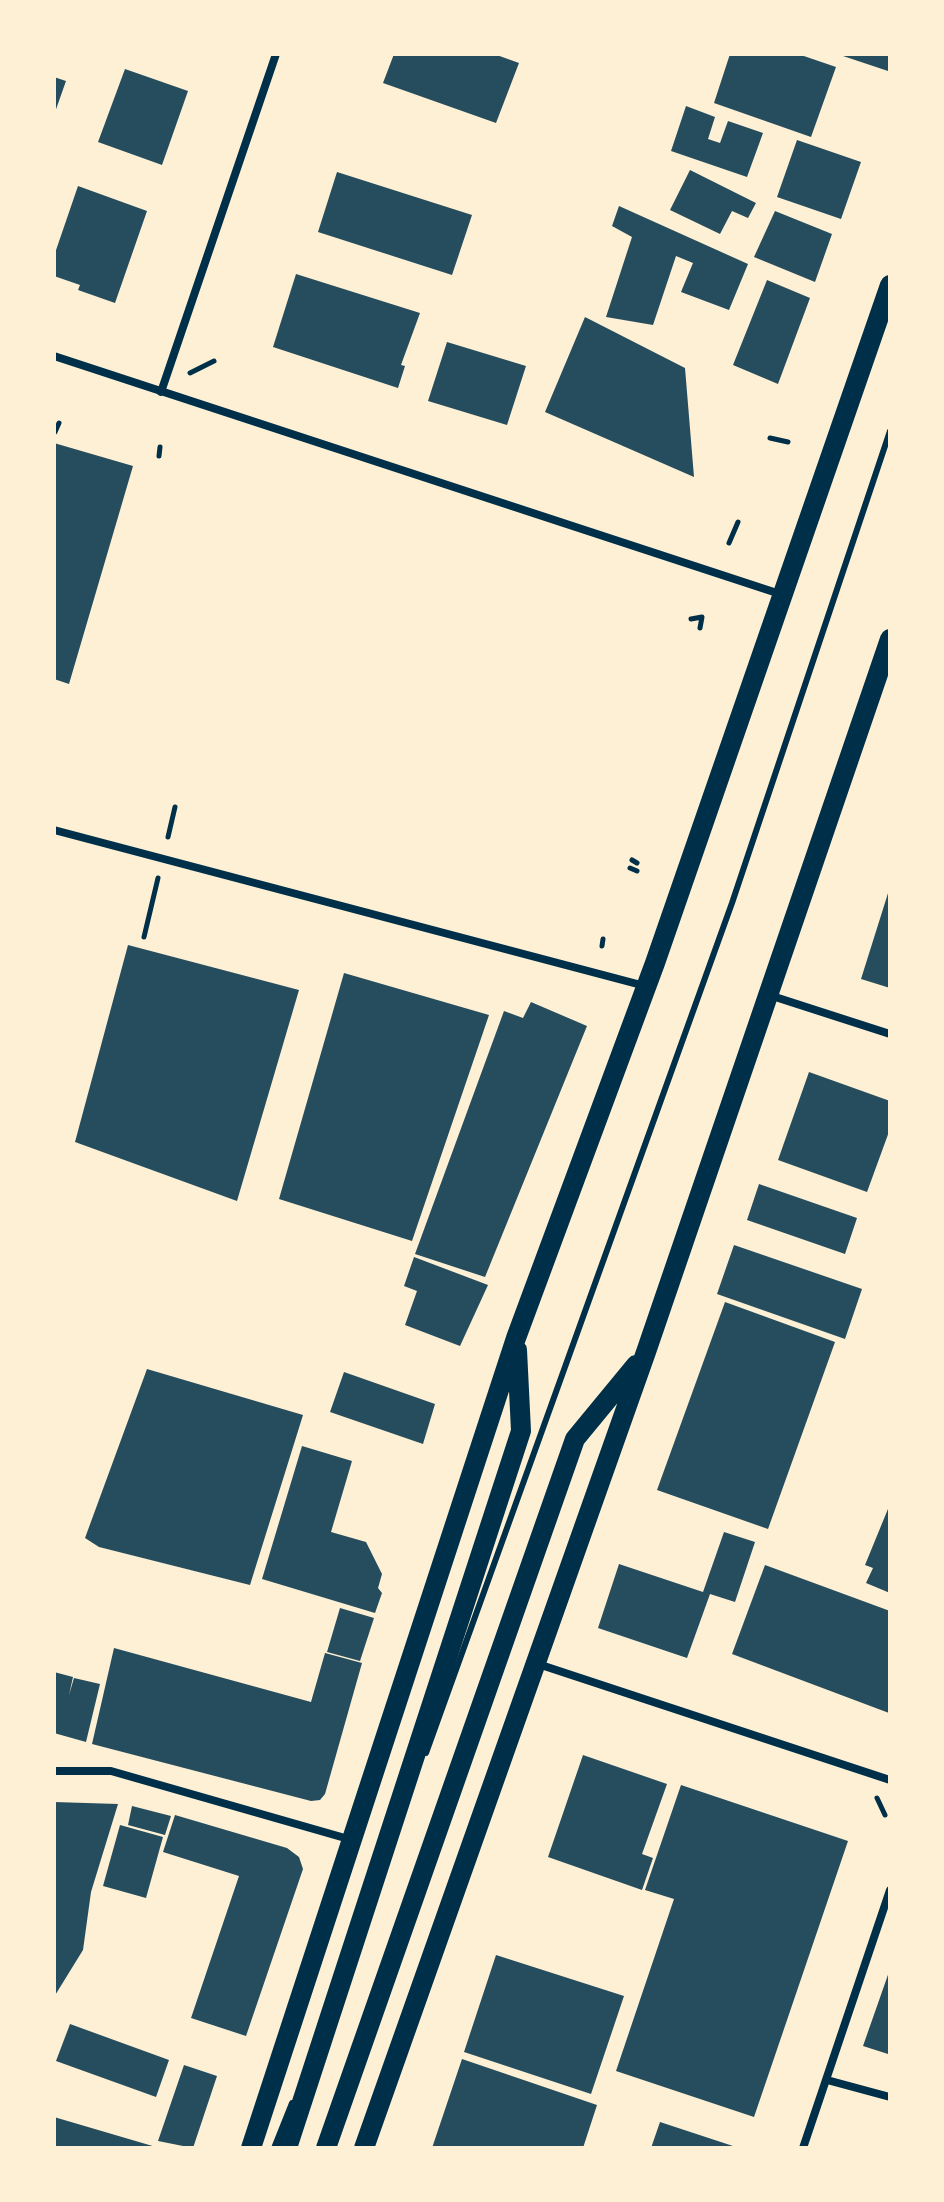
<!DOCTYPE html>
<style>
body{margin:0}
#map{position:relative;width:944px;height:2202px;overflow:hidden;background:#fdf0d5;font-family:"Public Sans",sans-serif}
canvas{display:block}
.frame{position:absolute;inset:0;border:56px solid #fdf0d5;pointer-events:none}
</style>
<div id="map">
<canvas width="944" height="2202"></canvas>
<div class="frame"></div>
</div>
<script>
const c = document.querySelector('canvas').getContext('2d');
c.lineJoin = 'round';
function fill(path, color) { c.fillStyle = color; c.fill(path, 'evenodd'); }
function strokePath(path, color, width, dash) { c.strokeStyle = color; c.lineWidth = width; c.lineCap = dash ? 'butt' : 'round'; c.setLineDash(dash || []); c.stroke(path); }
fill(new Path2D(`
 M394,54H494L519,63L496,123L383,83Z
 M730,54H798L836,67L811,137L714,103Z
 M837,54H890V65L888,71Z
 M125,69L188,91L162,165L98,142Z
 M54,77L66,81L54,115Z
 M686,106L715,117L708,139L720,143L728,121L763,133L747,177L671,151Z
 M797,140L861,162L841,219L777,197Z
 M690,170L756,203L748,218L732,211L720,234L670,210Z
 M337,172L472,215L452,275L318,232Z
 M78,186L147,211L115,303L78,290L80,285L54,276V256Z
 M619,206L748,264L729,310L681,292L693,263L676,256L653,325L606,317L632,237L612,226Z
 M775,211L832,234L815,282L754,257Z
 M296,274L420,313L401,365L405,366L398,388L273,347Z
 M767,280L810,298L778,384L733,365Z
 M585,317L685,368L694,477L545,412Z
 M447,342L526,366L507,425L428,401Z
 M54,443L133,466L69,684L54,679Z
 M889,890H890V988L861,979Z
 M128,945L299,990L237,1201L75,1142Z
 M344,973L489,1015L412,1241L279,1199Z
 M531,1002L587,1026L485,1277L415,1254L504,1011L523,1018Z
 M809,1072L890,1101V1129L867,1192L778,1160Z
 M759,1184L857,1218L845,1254L747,1220Z
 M734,1245L862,1289L845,1339L717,1294Z
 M414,1257L488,1285L460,1346L405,1325L417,1291L404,1286Z
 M725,1302L835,1342L768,1529L657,1490Z
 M147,1369L303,1415L250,1585L99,1547L85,1538Z
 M344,1372L435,1404L423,1444L330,1412Z
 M302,1446L352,1461L331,1532L366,1542L382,1574L378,1588L382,1593L375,1613L262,1579Z
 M890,1504V1593L866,1583L873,1568L865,1565Z
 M724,1532L755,1542L735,1602L710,1594L687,1658L598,1628L619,1564L703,1592Z
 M765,1565L890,1611L889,1713L732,1654Z
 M340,1608L374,1618L360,1661L327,1652Z
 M114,1648L311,1702L325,1653L362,1663L325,1794L320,1800L311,1801L92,1744Z
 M54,1672L73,1677L69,1695L74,1678L100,1684L86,1742L54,1733Z
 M583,1755L667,1784L642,1854L653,1858L642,1890L548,1857Z
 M681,1785L848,1841L754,2117L616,2071L674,1899L645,1890Z
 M54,1802L118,1804L91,1892L83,1950L54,1997Z
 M132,1806L171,1816L165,1835L128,1825Z
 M175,1815L287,1848L299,1857L303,1869L246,2036L191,2018L239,1876L163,1852Z
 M120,1825L163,1837L146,1898L103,1886Z
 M496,1955L624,1996L591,2094L464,2052Z
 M890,1969V2047L888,2054L863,2046Z
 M70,2024L169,2060L156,2097L56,2061Z
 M462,2059L597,2105L583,2148H432Z
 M184,2065L217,2076L193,2148L158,2141Z
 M54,2117L156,2147V2148H54Z
 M660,2122L736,2147V2148H651Z`), '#264d5e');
strokePath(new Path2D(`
 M190,373L214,361
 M55,432L59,423
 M770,438L788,442
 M159,456L160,447
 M729,543L738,522
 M691,619L702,617L700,628
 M168,837L175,807
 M632,860L637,863
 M630,868L637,871
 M144,937L158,878
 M602,946L603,939
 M877,1798L885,1815`), '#003049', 5);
strokePath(new Path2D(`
 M426,1753L732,903L890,431
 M274,2148L292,2103`), '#003049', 6);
strokePath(new Path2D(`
 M54,356L780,594
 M161,392L276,54
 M54,830L645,986
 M769,995L890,1034
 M538,1664L890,1780
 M54,1771H111L352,1840
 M827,2080L890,2097
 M803,2148L890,1890`), '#003049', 8);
strokePath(new Path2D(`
 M251,2148L516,1338L655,963L890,285
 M287,2148L521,1431L517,1350
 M326,2148L575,1439L636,1365
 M364,2148L646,1352L890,639`), '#003049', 20);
</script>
